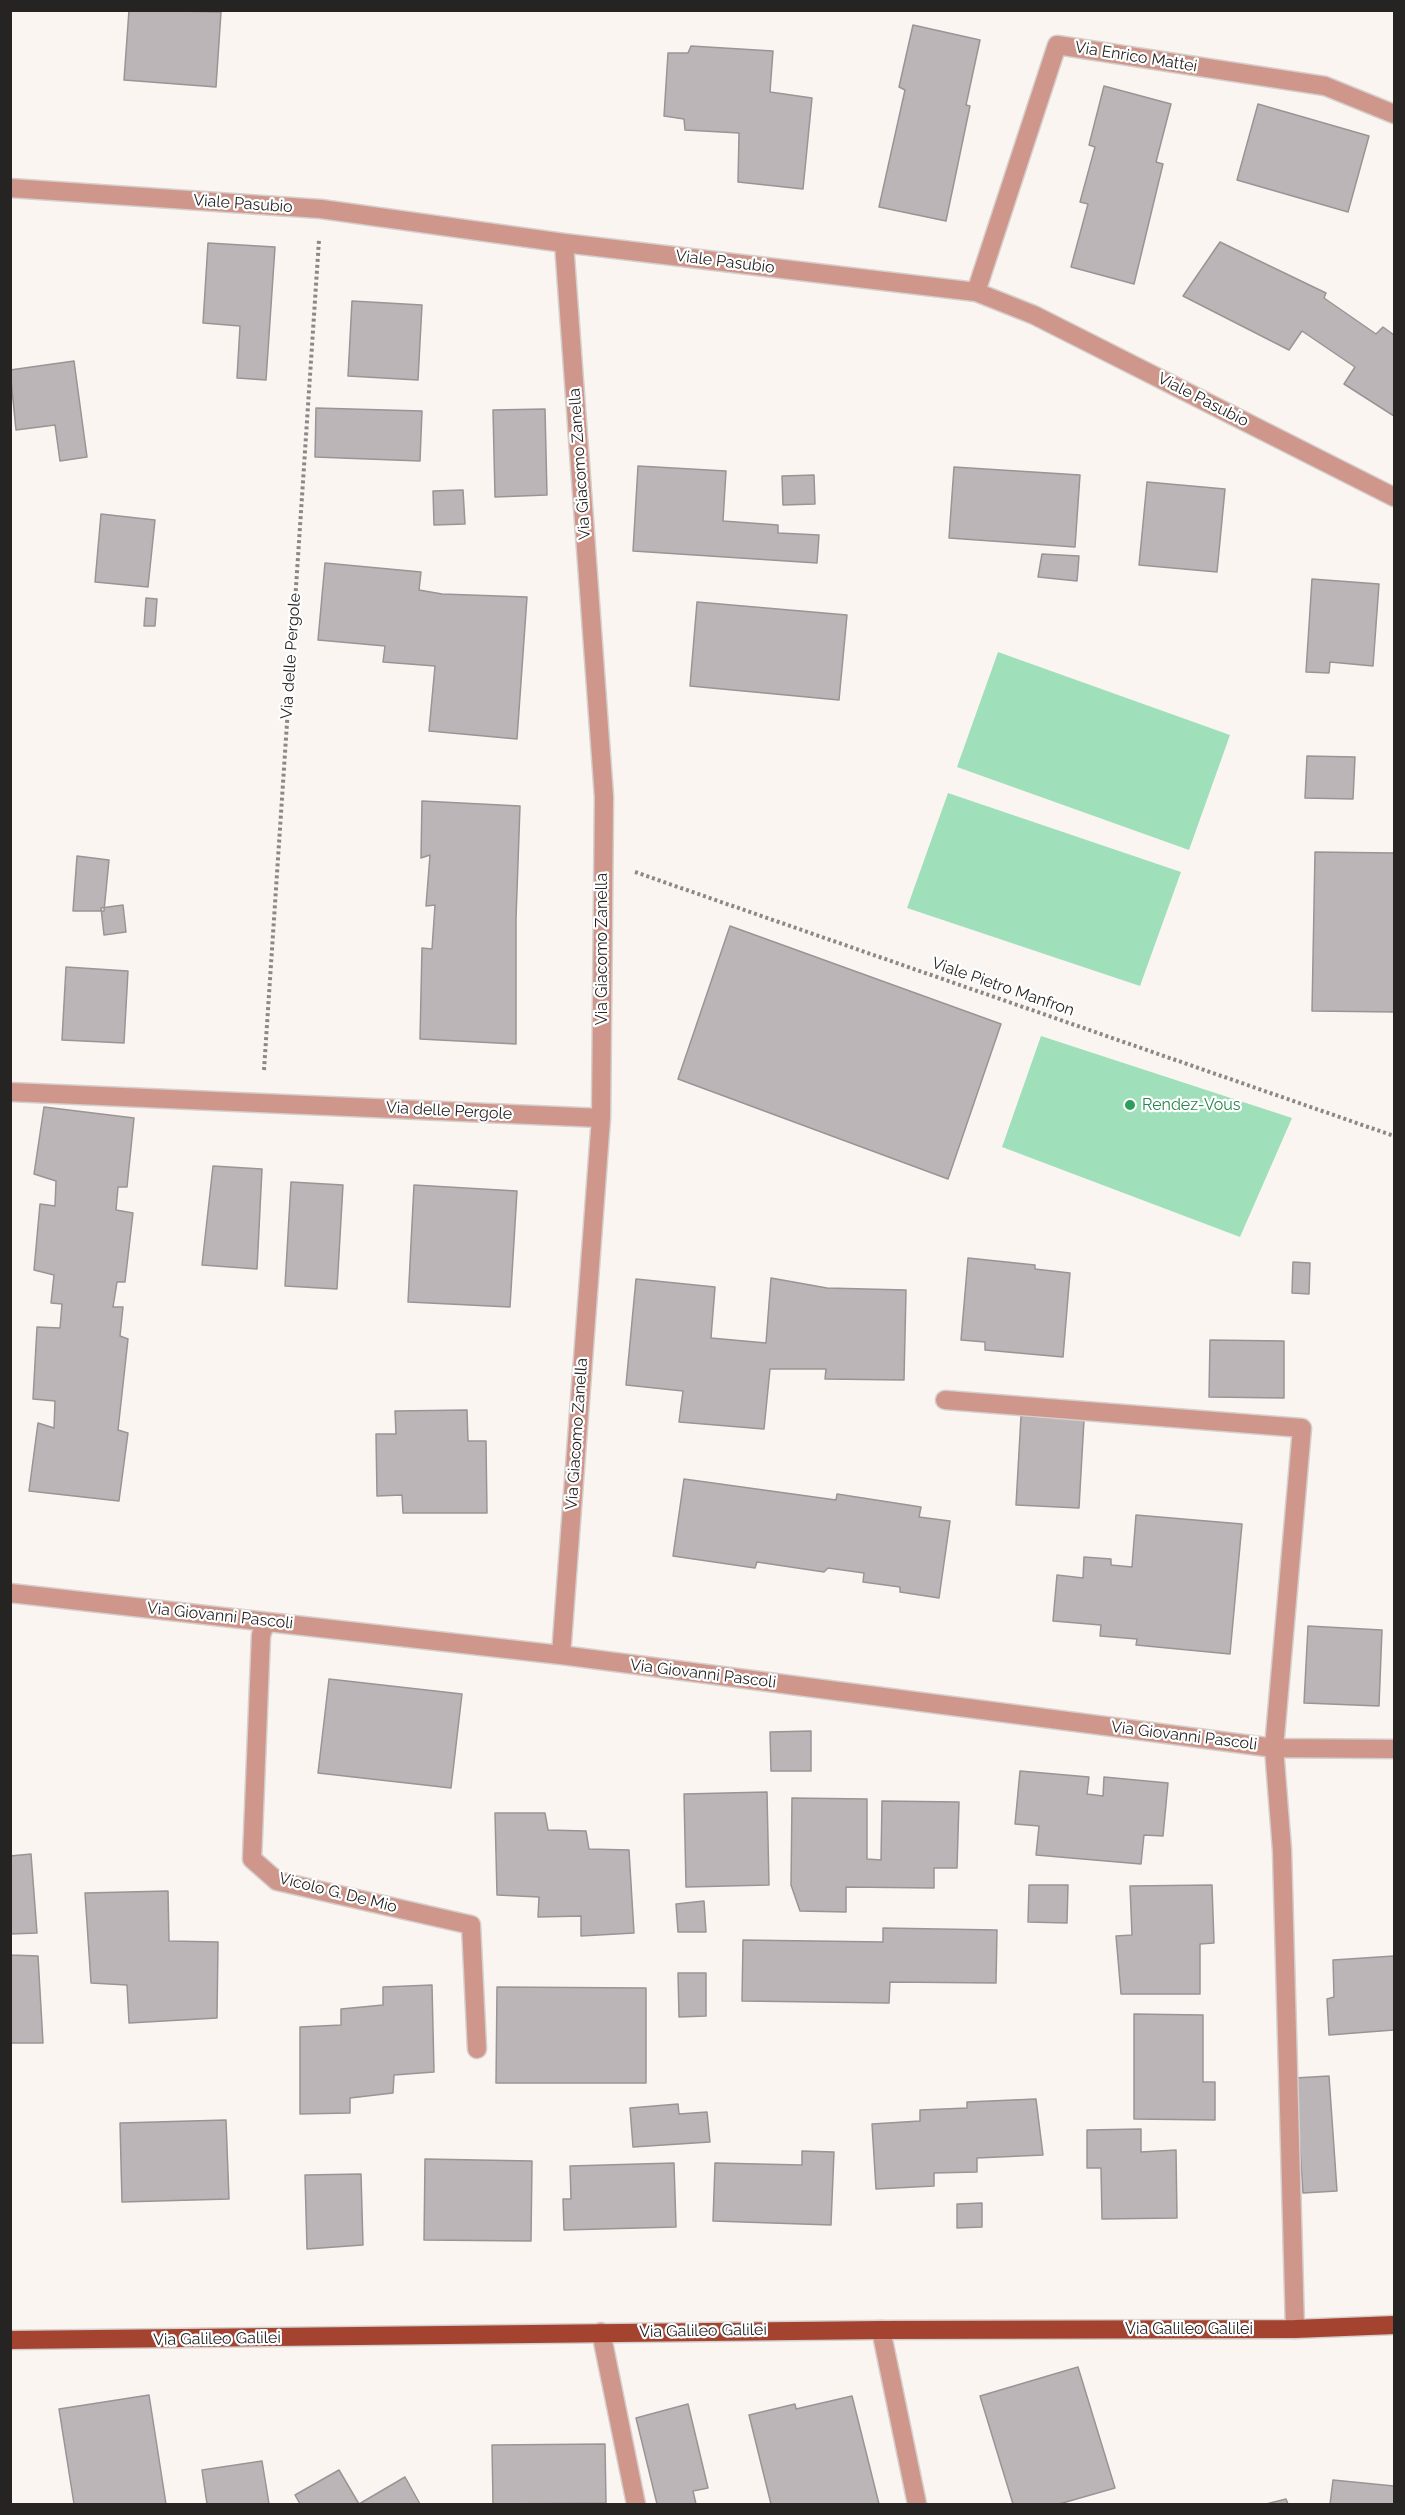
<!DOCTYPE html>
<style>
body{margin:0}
#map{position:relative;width:1405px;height:2515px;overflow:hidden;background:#fbf5f2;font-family:Raleway,sans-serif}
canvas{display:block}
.frame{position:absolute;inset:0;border:12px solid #262423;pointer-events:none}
</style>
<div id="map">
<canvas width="1405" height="2515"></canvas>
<div class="frame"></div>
</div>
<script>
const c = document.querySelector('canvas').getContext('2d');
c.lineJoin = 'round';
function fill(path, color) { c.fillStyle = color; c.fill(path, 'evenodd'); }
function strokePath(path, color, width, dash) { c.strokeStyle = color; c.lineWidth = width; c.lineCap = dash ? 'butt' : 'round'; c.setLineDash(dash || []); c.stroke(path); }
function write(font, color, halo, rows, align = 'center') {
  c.font = font + ' Raleway,sans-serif'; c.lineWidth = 4.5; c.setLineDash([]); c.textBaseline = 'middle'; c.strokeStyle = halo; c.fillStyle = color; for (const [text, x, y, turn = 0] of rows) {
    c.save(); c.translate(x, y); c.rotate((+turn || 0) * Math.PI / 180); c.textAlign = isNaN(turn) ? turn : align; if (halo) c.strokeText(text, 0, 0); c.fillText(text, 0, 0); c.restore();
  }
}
fill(new Path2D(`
 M998,652L1230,735L1189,850L957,767Z
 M948,793L1181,872L1140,986L907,908Z
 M1041,1036L1292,1118L1240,1237L1002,1147Z`), '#9fe0ba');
const building = new Path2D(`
 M129,10L221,12L216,87L124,80Z
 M913,25L980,40L966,105L970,106L946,221L879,207L905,90L899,87Z
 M691,46L773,51L770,92L812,98L803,189L738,182L739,133L685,130L684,119L664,116L668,53H688Z
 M1104,86L1171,104L1156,162L1163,164L1134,284L1071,267L1088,204L1080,202L1095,147L1089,145Z
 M1258,104L1369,136L1348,212L1237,180Z
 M1220,242L1326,293L1324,298L1376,334L1383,327L1394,335V416L1344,384L1355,367L1302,331L1289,350L1183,296Z
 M208,243L275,247L266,380L237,378L240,326L203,323Z
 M352,301L422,305L418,380L348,376Z
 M74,361L87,457L60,461L55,425L16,430L10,370Z
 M316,408L422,411L420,461L315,457Z
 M545,409L547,495L495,497L493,410Z
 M638,466L726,471L723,521L778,525V533L819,535L817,563L633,551Z
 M954,467L1080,475L1075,547L949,538Z
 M814,475L815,504L783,505L782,476Z
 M1147,482L1225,489L1217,572L1139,565Z
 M463,490L465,524L434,525L433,491Z
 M101,514L155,520L148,587L95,582Z
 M1042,554L1079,556L1077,581L1038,577Z
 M325,563L421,572L419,590L442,594L527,597L517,739L429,731L435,666L383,662L385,646L318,640Z
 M1312,579L1379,584L1373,666L1330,662L1329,673L1306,672Z
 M146,598L157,599L155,626H144Z
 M697,602L847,615L839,700L690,686Z
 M1307,756L1355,757L1353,799L1305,798Z
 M422,801L520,806L516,919V1044L420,1039L422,948L432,949L435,905L426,906L430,855L421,858Z
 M1315,852L1394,853V1012L1312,1011Z
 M77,856L109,860L104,911H73Z
 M123,905L126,932L104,935L101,908Z
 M730,926L1001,1024L948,1179L678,1079Z
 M66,967L128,971L124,1043L62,1040Z
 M44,1107L134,1118L127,1187H118L116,1210L133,1213L125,1282H117L113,1307H123L120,1336L128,1339L118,1430L128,1433L119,1501L29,1491L38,1423L54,1428L55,1401L33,1399L37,1327L60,1328L62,1304L51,1303L54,1275L34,1270L40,1204L55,1206L56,1181L34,1174Z
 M213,1166L262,1169L257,1269L202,1265Z
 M291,1182L343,1185L337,1289L285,1286Z
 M414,1185L517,1191L510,1307L408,1302Z
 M968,1258L1035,1265V1269L1070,1273L1063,1357L985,1350V1342L961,1340Z
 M1293,1262L1310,1263L1309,1294L1292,1293Z
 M771,1278L827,1288L906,1290L904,1380L825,1379L826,1369H770L764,1429L679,1422L683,1391L626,1385L636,1279L715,1287L711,1338L766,1343Z
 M1210,1340L1284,1341V1398L1209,1397Z
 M467,1410L468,1441H486L487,1513H403L402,1495L377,1496L376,1434H396L395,1411Z
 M1021,1416L1084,1420L1079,1508L1016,1505Z
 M684,1479L836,1500L837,1494L921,1507L919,1517L950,1521L939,1598L900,1592V1587L863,1582L864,1573L828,1568L824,1572L757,1562L755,1568L673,1556Z
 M1136,1515L1242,1524L1230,1654L1136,1645L1137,1639L1100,1636L1101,1625L1053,1621L1057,1575L1083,1578L1084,1557L1111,1559V1565L1132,1567Z
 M1308,1626L1382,1630L1379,1706L1304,1703Z
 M329,1679L462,1694L451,1788L318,1773Z
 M811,1731V1771H771L770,1732Z
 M1020,1771L1089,1777L1087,1794L1103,1796L1104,1777L1168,1783L1163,1836L1144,1835L1141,1864L1036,1855L1039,1826L1015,1824Z
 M767,1792L769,1885L686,1887L684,1794Z
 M792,1798L867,1799V1859L881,1860L882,1801L959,1802L957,1868H934V1888L846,1887V1912L800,1911L791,1885Z
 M495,1813H545L548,1830L586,1831L589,1849L629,1850L634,1933L581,1936V1916L538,1917L539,1897L497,1895Z
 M31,1854L37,1933L10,1934V1856Z
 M1029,1885H1068L1067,1923L1028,1922Z
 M1212,1885L1214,1943L1200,1944V1994H1121L1116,1936L1132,1935L1130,1886Z
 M168,1891L169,1941L218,1942L217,2018L129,2023L127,1985L91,1983L85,1893Z
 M704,1901L706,1932H678L676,1904Z
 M883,1928L997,1930L996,1983L890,1982L889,2003L742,2001L743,1940L883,1942Z
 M10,1950L11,1955L38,1956L43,2043H10Z
 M1394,1956V2030L1329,2035L1327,1999L1334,1997L1333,1960Z
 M678,1973H706V2016L679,2017Z
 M432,1985L434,2072L394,2075L393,2093L350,2098V2113L300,2114V2027L341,2025V2009L383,2005V1987Z
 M497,1987L646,1988V2083H496Z
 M1134,2014L1203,2015V2082H1215V2120L1134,2119Z
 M1329,2076L1337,2191L1303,2193L1295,2078Z
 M1036,2099L1043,2155L977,2158V2172L934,2173V2186L876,2189L872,2124L920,2121V2110L967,2108V2102Z
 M678,2104L679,2114L707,2112L710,2142L633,2147L630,2108Z
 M226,2120L229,2199L122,2202L120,2123Z
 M1141,2129V2152L1176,2150L1177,2218L1102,2219L1101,2168H1087V2130Z
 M802,2151L834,2152L831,2225L713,2221L715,2163L802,2165Z
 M425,2159L532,2161L531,2241L424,2240Z
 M674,2163L676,2227L564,2230L563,2199H571L570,2166Z
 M361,2174L363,2245L307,2249L305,2175Z
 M982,2203V2227L957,2228V2204Z
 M1078,2367L1115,2488L1059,2504H1013L980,2396Z
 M149,2395L166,2504H74L59,2409Z
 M852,2396L879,2504H771L749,2415L795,2404L796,2409Z
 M688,2404L708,2488L693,2491L696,2504H657L636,2418Z
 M605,2444L606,2503L493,2504L492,2445Z
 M262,2461L269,2504H207L202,2470Z
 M339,2470L359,2504L405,2477L420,2504H300L295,2495Z
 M1333,2480L1394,2486V2504H1330Z
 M1286,2499L1288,2504H1266Z`);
fill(building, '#bbb5b7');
strokePath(building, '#9a9496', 1.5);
const minor = new Path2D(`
 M10,188L321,209L564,243L976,292L1034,315L1394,497
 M976,292L1057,45L1325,86L1394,114
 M10,1092L601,1118
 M945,1400L1302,1428L1274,1748L1282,1850L1295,2329
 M10,1593L561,1655L1274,1748L1394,1749
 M266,1622L261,1635L252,1859L277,1881L471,1925L477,2049
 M561,1655L601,1118L604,797L564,243
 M881,2330L917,2504
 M601,2332L636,2504`);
const major = new Path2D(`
 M10,2340L881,2330L1295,2329L1394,2325`);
strokePath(minor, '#d5cfcd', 21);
strokePath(major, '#d5cfcd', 21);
strokePath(new Path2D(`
 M635,872L1394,1136
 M264,1070L319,240`), '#8c8886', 4, [3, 3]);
strokePath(minor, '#cf978b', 18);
strokePath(major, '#a44330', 18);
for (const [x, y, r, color] of [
 [1130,1105,6,"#2e9e5b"]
]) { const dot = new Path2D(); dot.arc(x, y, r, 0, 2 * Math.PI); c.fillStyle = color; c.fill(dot); strokePath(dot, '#fff', 2); }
write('16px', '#262423', '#fff', [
 ["Via Enrico Mattei",1136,57,9],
 ["Viale Pasubio",243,204,4],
 ["Viale Pasubio",725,262,7],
 ["Viale Pasubio",1203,400,27],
 ["Via Giacomo Zanella",580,464,-94],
 ["Via delle Pergole",291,656,-86],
 ["Via Giacomo Zanella",602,949,-90],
 ["Viale Pietro Manfron",1003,987,19],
 ["Via delle Pergole",449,1111,3],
 ["Via Giacomo Zanella",577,1434,-86],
 ["Via Giovanni Pascoli",220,1616,6],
 ["Via Giovanni Pascoli",703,1674,7],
 ["Via Giovanni Pascoli",1184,1736,7],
 ["Vicolo G. De Mio",338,1893,14],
 ["Via Galileo Galilei",1189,2329],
 ["Via Galileo Galilei",703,2331,-1],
 ["Via Galileo Galilei",217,2339,-1]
]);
write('16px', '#27864d', '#fff', [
 ["Rendez-Vous",1142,1105]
], 'left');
</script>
